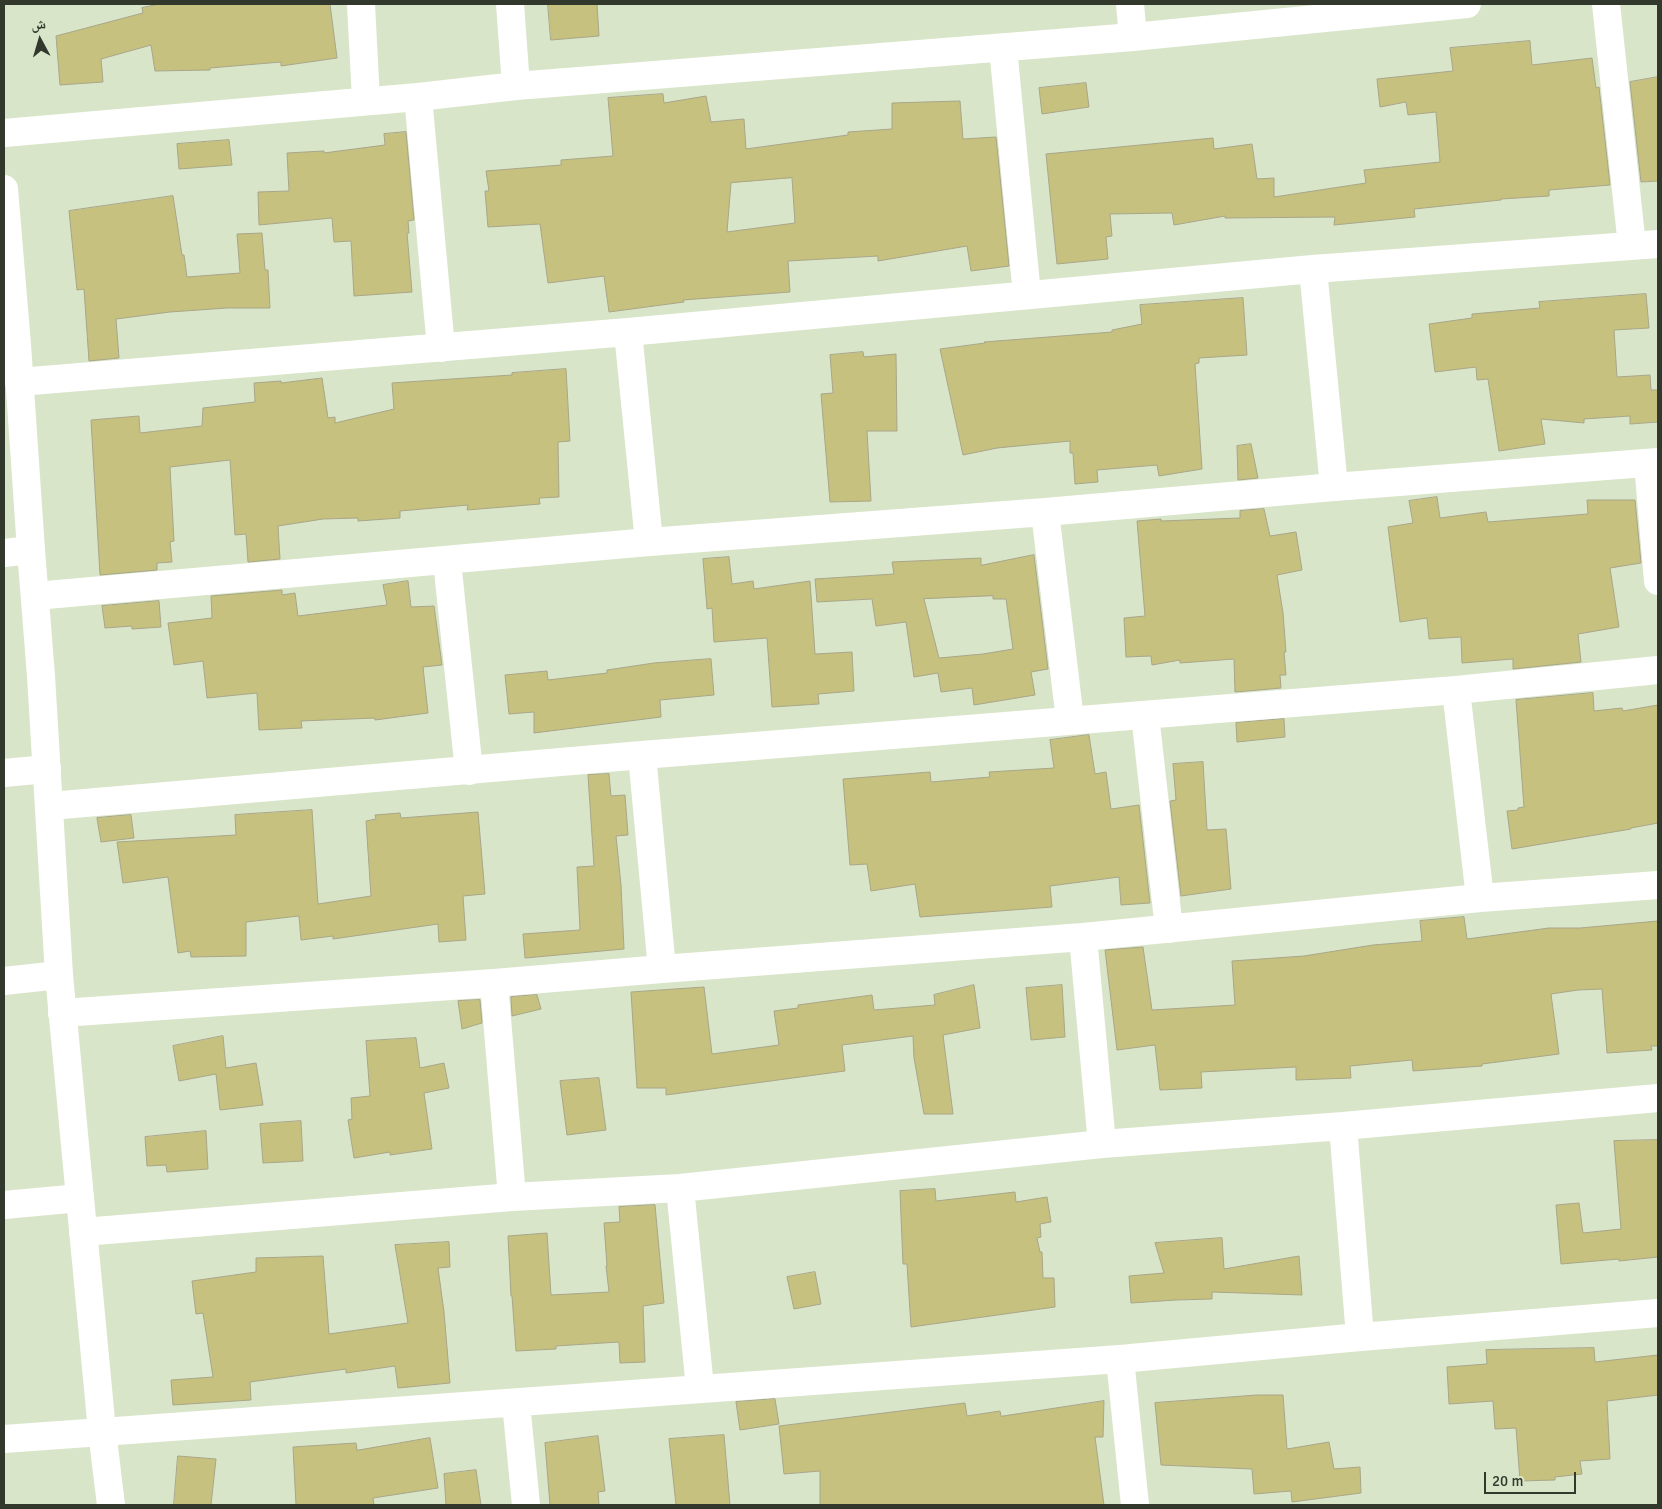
<!DOCTYPE html>
<meta charset="utf-8">
<style>
body{margin:0}
#map{position:relative;width:1662px;height:1509px;overflow:hidden;background:#d9e5c9;font-family:Signika,"Noto Naskh Arabic",sans-serif}
canvas{display:block}
.frame{position:absolute;inset:0;border:5px solid #33382d;pointer-events:none}
.north{position:absolute;left:15px;top:15px;width:50px;height:50px;-webkit-text-stroke:4px #d9e5c9;paint-order:stroke;rotate:354deg;font-size:14px;font-weight:700;line-height:20px;text-align:center;color:#33382d}
.north::after{content:'';display:block;margin:auto;width:18px;height:22px;background:#33382d;clip-path:polygon(50% 0,100% 100%,50% 72%,0 100%)}
.scale{position:absolute;left:1484px;top:1472px;width:92px;height:22px;box-sizing:border-box;border:2px solid #33382d;border-top:0;padding-left:6px;font-size:15px;line-height:18px;white-space:nowrap;color:#33382d;-webkit-text-stroke:4px #d9e5c9;paint-order:stroke}
</style>
<div id="map">
<canvas width="1662" height="1509"></canvas>
<div class="frame"></div>
<div class="north">ش</div>
<div class="scale">20 m</div>
</div>
<script>
const c = document.querySelector('canvas').getContext('2d');
c.lineJoin = 'round';
function fill(path, color) { c.fillStyle = color; c.fill(path, 'evenodd'); }
function strokePath(path, color, width, dash) { c.strokeStyle = color; c.lineWidth = width; c.lineCap = dash ? 'butt' : 'round'; c.setLineDash(dash || []); c.stroke(path); }
const building = new Path2D(`
 M160,4H330L337,58L281,66V62L210,68V70L155,71L151,45L101,59L103,82L60,85L56,36L143,13L142,8Z
 M548,4H597L599,36L551,40Z
 M1530,41L1532,65L1592,58L1596,88L1599,87L1610,185L1549,190V196L1501,199V200L1414,209L1415,217L1334,225L1335,217L1225,218V216L1174,225L1172,213L1110,214L1112,236L1106,237L1108,259L1057,264L1046,154L1213,138L1214,149L1252,144L1257,179L1274,178V197L1366,183L1364,170L1440,162L1436,112L1408,115L1406,102L1380,107L1377,79L1453,71L1450,48Z
 M1658,77V181L1641,182L1630,82Z
 M1086,83L1089,107L1042,114L1039,88Z
 M663,94L664,103L706,96L711,122L744,119L746,149L848,135V132L892,129V103L960,101L963,139L996,137L1009,266L971,271L967,246L878,261V256L788,261L790,292L683,300L684,302L609,312L604,276L548,283L540,224L488,227L485,191H489L486,171L561,165V160L613,156L608,98ZM792,178L795,223L727,232L731,183Z
 M406,132L414,220L408,221L409,233H407L412,292L354,296L351,241L334,242L332,218L259,225L258,192L289,191L287,153L324,151V153L385,145L384,134Z
 M229,140L232,165L179,169L177,144Z
 M173,196L182,255H184L187,277L240,273L237,234L262,233L265,270H268L270,308H227L170,312L116,319L119,358L89,361L84,289L77,290L69,211Z
 M1646,294L1649,328L1614,330L1617,377L1650,375L1651,390H1658V422L1630,424V416L1584,419V423L1541,419L1545,444L1499,451L1488,379L1477,380L1476,367L1435,372L1429,324L1472,318V314L1540,308L1539,302Z
 M1243,298L1247,355L1199,358V363L1195,364L1202,469L1159,476L1157,465L1097,470L1098,482L1075,484L1073,453H1070V441L997,448L963,455L940,349L985,343L984,342L1112,332V330L1142,324L1140,305Z
 M863,352L864,357L896,354L897,431H867L871,501L830,502L821,394L833,393L830,355Z
 M566,369L570,441L558,442L559,497L539,498L540,504L467,510L468,505L400,511V518L358,521V518L323,519L278,526L280,559L248,562L246,534L235,535L230,460L170,467L174,541L170,542L172,562L157,563V570L100,575L91,420L139,416L140,433L202,426L203,408L255,402L254,383L281,381V383L322,378L328,418L335,417V423L394,409L392,383L512,375V373Z
 M1251,444L1258,478L1238,480L1237,446Z
 M1437,497L1440,518L1486,512L1488,522L1588,514L1587,500H1635L1641,563L1610,568L1619,627L1578,634L1581,662L1513,669V659L1462,663L1461,637L1429,639L1427,618L1400,622L1388,527L1413,523L1409,501Z
 M1264,509L1270,536L1296,532L1302,570L1277,575L1283,613L1286,652H1284L1286,675H1280L1281,688L1235,692L1234,659L1180,663V660L1152,665L1151,656L1126,657L1124,618L1145,616L1137,521L1161,519V521L1240,518V511Z
 M1034,555L1048,669L1031,672L1035,695L974,705L972,688L941,692L938,673L914,677L906,622L876,626L872,599L817,602L815,579L894,574L892,562L981,558V565ZM993,596V599H1006L1013,649L983,654L939,658L924,599Z
 M729,557L732,584L753,581L754,589L810,581L815,654L852,652L854,691L818,694L819,704L772,707L767,638L714,642L712,608L707,609L703,559Z
 M408,581L411,607L434,606L442,665L423,667L428,713L375,720V718L301,721L302,728L259,730L257,693L207,698L203,661L174,665L168,623L212,618L211,596L282,590V595L295,593L298,616L387,605L383,585Z
 M159,601L161,627L132,629V626L105,628L102,606Z
 M711,659L714,695L660,700L661,717L534,733V712L509,714L505,675L547,671L548,680L607,673V670L654,663Z
 M1593,693L1594,711L1622,708L1623,711L1658,705V823L1631,828V829L1512,849L1507,811L1518,810V808L1524,807L1516,700Z
 M1284,719L1285,737L1237,742L1236,723Z
 M1089,735L1095,774L1106,772L1111,809L1139,805L1150,903L1121,905L1119,877L1050,886L1052,907L920,917L915,884L871,891L867,864L850,865L843,779L930,772L931,782L990,777L989,772L1054,768L1050,740Z
 M1203,762L1207,830L1226,829L1231,889L1181,896L1170,801L1176,800L1173,764Z
 M609,774L611,796L625,795L628,835L616,836L621,885L624,949L525,958L523,934L580,930L577,867L594,866L588,775Z
 M312,810L318,904L371,896L366,821L376,819L375,815L400,813L401,818L478,812L485,894L463,896L466,940L439,942L438,924L333,939V936L301,940L299,916L246,922V956L191,957L190,951L178,953L168,877L123,883L117,842L236,835L235,815Z
 M131,815L134,838L101,842L97,818Z
 M1464,917L1467,939L1549,928H1580L1658,921V1046H1651L1652,1050L1607,1053L1602,989L1578,990L1551,994L1559,1054L1482,1064V1066L1413,1071L1412,1060L1350,1066L1351,1078L1296,1080V1067L1201,1072L1202,1088L1160,1090L1155,1045L1117,1050L1105,950L1143,947L1152,1010L1235,1005L1232,961L1304,956L1373,945L1422,941L1420,921Z
 M974,985L980,1028L943,1035L953,1114H924L914,1058L913,1036L842,1045L845,1071L666,1095V1088H637L631,992L704,987L712,1054L779,1045L774,1011L798,1008V1005L872,995L874,1010L935,1005L934,995Z
 M1062,985L1065,1037L1031,1040L1026,988Z
 M537,995L541,1009L512,1016L511,997Z
 M480,1000L482,1023L462,1029L458,1001Z
 M223,1036L226,1068L256,1063L263,1105L220,1110L216,1074L179,1081L173,1046Z
 M416,1038L420,1068L444,1063L449,1088L424,1093L432,1149L390,1155V1152L354,1158L348,1120L352,1119L351,1098L370,1096L366,1041Z
 M599,1078L606,1130L567,1135L560,1081Z
 M301,1121L303,1161L263,1163L260,1124Z
 M206,1131L208,1169L167,1172L166,1165L147,1166L145,1137Z
 M1658,1140V1257L1619,1261V1259L1561,1264L1556,1205L1579,1203L1583,1233L1621,1229L1614,1141Z
 M935,1189L936,1201L1015,1192L1016,1202L1047,1197L1051,1222L1040,1224L1041,1237L1037,1238L1040,1252H1042L1043,1278H1054L1055,1307L911,1327L907,1264H903L900,1191Z
 M655,1205L664,1303L643,1306L645,1362L620,1363L619,1342L556,1346V1349L516,1351L512,1296H511L508,1236L547,1233L551,1295L609,1292L606,1266H607L604,1223L620,1222L619,1207Z
 M1222,1238L1224,1269L1299,1256L1302,1295L1212,1292V1299L1176,1300L1131,1303L1129,1276L1164,1273L1155,1243Z
 M449,1242L450,1267L438,1268L444,1312L450,1383L398,1388L395,1366L346,1373V1369L250,1382L251,1400L173,1405L171,1380L213,1377L203,1313L196,1314L192,1281L256,1272V1258L323,1256L329,1334L408,1323L395,1245Z
 M815,1272L821,1304L794,1309L787,1277Z
 M1594,1348L1595,1362L1658,1355V1395L1607,1401L1610,1459L1580,1461L1582,1474L1555,1477V1480L1520,1481L1516,1428L1495,1429L1493,1401L1449,1404L1447,1367L1487,1364L1486,1350Z
 M1257,1395H1283L1287,1449L1329,1442L1334,1469L1360,1467L1361,1493L1292,1502L1291,1491L1254,1494L1252,1469L1161,1465L1155,1403Z
 M775,1399L779,1424L740,1430L736,1402Z
 M1104,1401L1103,1437H1095L1104,1505H820V1471L784,1474L779,1426L965,1403L967,1416L1000,1411L1001,1416Z
 M724,1435L730,1505H676L669,1439Z
 M598,1436L605,1491L598,1492L599,1505H550L545,1443Z
 M430,1438L438,1488L373,1498L374,1505H296L293,1447L356,1443L357,1450Z
 M178,1456L216,1459L211,1505H174Z
 M476,1470L481,1505H446L444,1474Z`);
fill(building, '#c6c17e');
strokePath(building, '#a8a689', 1);
strokePath(new Path2D(`
 M361,4L366,100
 M510,4L516,86
 M1130,4L1133,37
 M1606,4L1632,246
 M1003,48L1027,295
 M418,97L441,348
 M4,133L418,97L516,86L1133,37L1467,4
 M1313,269L1334,487
 M628,332L649,542
 M19,382L628,332L1313,269L1658,244
 M1648,463L1658,581
 M1045,512L1070,720
 M4,553L31,550
 M447,561L469,771
 M35,596L649,542L1045,512L1334,487L1658,462
 M1456,690L1480,898
 M1145,715L1169,929
 M642,755L662,969
 M4,773L47,769
 M50,806L642,755L1456,690L1658,670
 M1083,937L1102,1144
 M4,981L59,975
 M494,983L512,1197
 M62,1013L494,983L662,969L1083,937L1480,898L1658,885
 M1343,1126L1360,1337
 M680,1188L700,1388
 M4,1205L80,1198
 M83,1232L512,1197L680,1188L1102,1144L1343,1126L1658,1098
 M1120,1359L1135,1505
 M516,1403L526,1505
 M4,1439L1120,1359L1360,1337L1658,1313`), '#fff', 28);
strokePath(new Path2D(`
 M4,189L17,345L31,550L41,676L59,975L102,1431L111,1505`), '#fff', 28);
</script>
